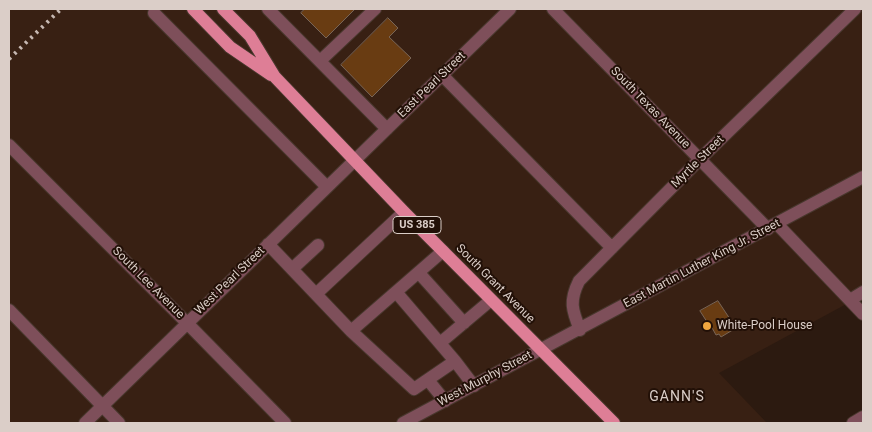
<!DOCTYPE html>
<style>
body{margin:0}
#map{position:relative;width:872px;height:432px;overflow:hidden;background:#2c1a10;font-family:Roboto,sans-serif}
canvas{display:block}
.frame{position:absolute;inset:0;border:10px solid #dbcec8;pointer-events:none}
</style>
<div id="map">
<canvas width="872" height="432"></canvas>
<div class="frame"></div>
</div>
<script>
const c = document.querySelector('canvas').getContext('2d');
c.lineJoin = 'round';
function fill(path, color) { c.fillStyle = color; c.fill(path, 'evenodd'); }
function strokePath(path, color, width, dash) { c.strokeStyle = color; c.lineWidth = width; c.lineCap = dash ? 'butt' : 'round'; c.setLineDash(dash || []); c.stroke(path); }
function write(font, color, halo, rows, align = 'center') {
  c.font = font + ' Roboto,sans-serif'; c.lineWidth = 4; c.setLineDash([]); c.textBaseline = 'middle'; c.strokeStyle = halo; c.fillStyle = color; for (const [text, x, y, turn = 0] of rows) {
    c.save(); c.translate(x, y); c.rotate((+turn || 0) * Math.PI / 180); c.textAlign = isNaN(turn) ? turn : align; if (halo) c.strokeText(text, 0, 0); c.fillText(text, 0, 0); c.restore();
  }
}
fill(new Path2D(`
 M9,9H863V295L719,373L767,423H9Z`), '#382013');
const building = new Path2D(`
 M305,9H355L326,38L301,13Z
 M388,18L398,28L389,37L411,58L372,97L341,65Z
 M718,301L736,328L721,337L719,334L716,335L710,324L709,325L700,311Z`);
fill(building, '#693c12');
strokePath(building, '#796556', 1);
const minor = new Path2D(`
 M268,9L387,129
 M553,9L768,229
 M154,13L327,187
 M320,61L375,9
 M442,75L612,248
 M9,145L187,323L285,423
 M777,224L863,314
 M268,244L351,331
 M292,269L318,245
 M419,273L464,323
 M396,292L455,361L414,389L351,331L443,251
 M316,294L404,212
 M850,300L863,292
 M9,310L119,423
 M580,330C572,310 569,301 579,281L700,159L855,9
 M440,343L491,300
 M455,361L474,386
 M428,380L445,401
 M85,423L510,9
 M403,423L863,177
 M853,423L863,417`);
const major = new Path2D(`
 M193,9L230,47L271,75
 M223,9L250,36L275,77L404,212L614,423`);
strokePath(minor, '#48372d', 14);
strokePath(major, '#48372d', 14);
strokePath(minor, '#7e4f5a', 12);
strokePath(major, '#de7e96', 12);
strokePath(new Path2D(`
 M9,59L61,9`), '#c6b8b2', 4, [2.5, 5]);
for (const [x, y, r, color] of [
 [707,326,5,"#f0a63f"]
]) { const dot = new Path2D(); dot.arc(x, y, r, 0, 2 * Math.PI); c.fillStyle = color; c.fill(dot); strokePath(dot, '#221007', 2); }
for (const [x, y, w] of [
 [417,225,48]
]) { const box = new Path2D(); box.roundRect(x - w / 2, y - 8.5, w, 17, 4); c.fillStyle = '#221007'; c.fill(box); strokePath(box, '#dbcec8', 1); }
write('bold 11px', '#dbcec8', null, [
 ["US 385",417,225]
]);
write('12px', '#dbcec8', '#221007', [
 ["East Pearl Street",432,85,-44],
 ["South Texas Avenue",650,108,46],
 ["Myrtle Street",698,162,-45],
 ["East Martin Luther King Jr. Street",702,264,-28],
 ["West Pearl Street",230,281,-44],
 ["South Lee Avenue",148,283,45],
 ["South Grant Avenue",495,284,45],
 ["West Murphy Street",485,379,-28]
]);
write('12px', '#dbcec8', '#221007', [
 ["White-Pool House",717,326]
], 'left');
c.letterSpacing = '1px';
write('14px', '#dbcec8', '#221007', [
 ["GANN'S",677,397]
]);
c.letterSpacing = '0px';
</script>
